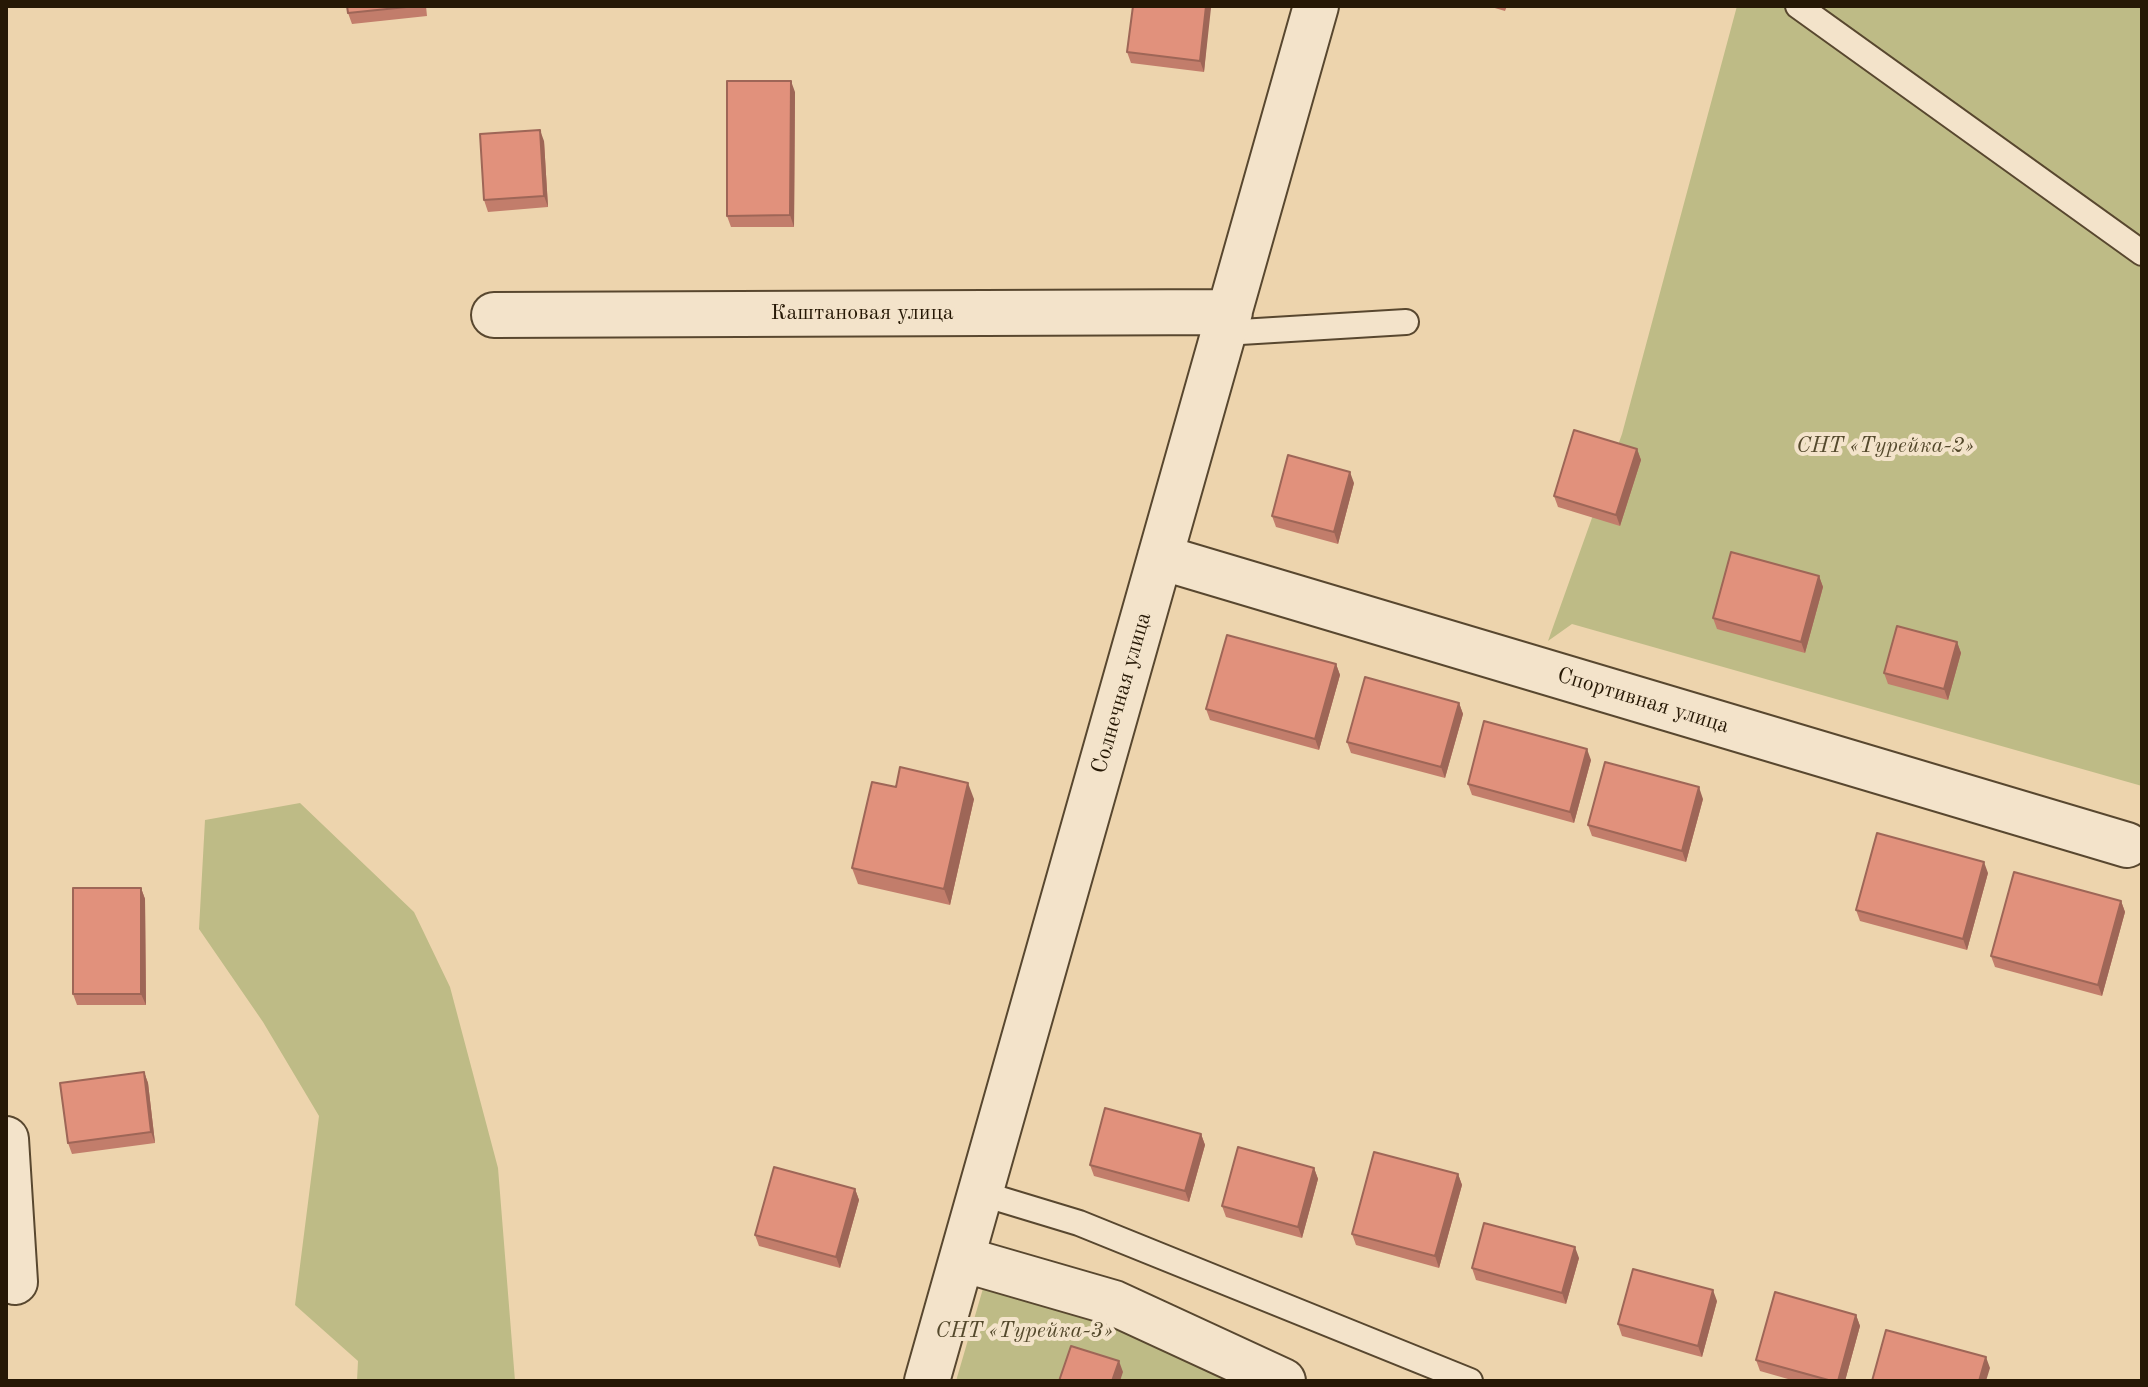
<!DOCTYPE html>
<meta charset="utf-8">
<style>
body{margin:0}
#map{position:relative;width:2148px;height:1387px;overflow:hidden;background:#edd4ad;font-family:"Old Standard TT",serif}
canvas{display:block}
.frame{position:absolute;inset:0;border:8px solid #261805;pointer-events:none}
</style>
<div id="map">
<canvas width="2148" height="1387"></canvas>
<div class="frame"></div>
</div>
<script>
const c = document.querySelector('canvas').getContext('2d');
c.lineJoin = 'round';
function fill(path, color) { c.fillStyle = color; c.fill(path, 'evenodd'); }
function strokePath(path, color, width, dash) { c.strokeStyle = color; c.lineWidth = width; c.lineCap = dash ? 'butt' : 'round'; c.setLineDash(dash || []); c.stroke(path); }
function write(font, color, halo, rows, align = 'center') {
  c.font = font + ' "Old Standard TT",serif'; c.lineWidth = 8; c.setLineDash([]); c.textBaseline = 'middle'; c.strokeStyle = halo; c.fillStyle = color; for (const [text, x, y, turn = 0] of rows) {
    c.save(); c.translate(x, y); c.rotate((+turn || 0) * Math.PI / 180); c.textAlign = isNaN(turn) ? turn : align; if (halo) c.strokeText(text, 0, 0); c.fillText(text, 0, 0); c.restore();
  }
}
fill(new Path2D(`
 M1737,6H2142V786L1572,624L1548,641L1622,434Z
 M300,803L414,912L450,987L498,1168L515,1381H357L358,1361L295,1305L319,1116L263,1022L199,929L205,820Z
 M989,1268L1283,1381H956Z`), '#bebb86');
const lane = new Path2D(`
 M1798,6L2142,253
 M1224,333L1406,322
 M980,1193L1079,1223L1470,1381`);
const street = new Path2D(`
 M494,315L1230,312
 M1160,557L2127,845
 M6,1139L15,1282
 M962,1259L1114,1303L1283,1381
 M927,1381L1316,6`);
strokePath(lane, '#58472f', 28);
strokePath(street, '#58472f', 48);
strokePath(lane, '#f3e3ca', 24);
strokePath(street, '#f3e3ca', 44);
fill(new Path2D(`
 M347,6H426L427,16L352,24L348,13Z
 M1133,6H1210L1204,72L1131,63L1127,52Z
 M1488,6H1507L1505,11Z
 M795,92L794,227H731L727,216Z
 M544,141L548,207L488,212L484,200Z
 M1637,449L1641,460L1620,526L1558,507L1554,496Z
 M1354,483L1338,544L1276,527L1272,516Z
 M1819,576L1823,587L1805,653L1717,629L1713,618Z
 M1957,642L1961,653L1948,700L1888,684L1884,673Z
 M1336,664L1340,675L1319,750L1210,720L1206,709Z
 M1459,703L1463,714L1445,778L1351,753L1347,742Z
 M1591,760L1574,823L1472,795L1468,784Z
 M896,787L974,799L950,905L858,884L852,868Z
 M1703,799L1686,862L1592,836L1588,825Z
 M1988,873L1967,950L1860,921L1856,910Z
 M141,888L145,899L146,1005H77L73,994Z
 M2121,901L2125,912L2102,996L1995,967L1991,956Z
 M144,1072L148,1083L155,1143L72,1154L68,1143Z
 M1201,1134L1205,1145L1189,1202L1094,1176L1090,1165Z
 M1314,1168L1318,1179L1302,1238L1226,1217L1222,1206Z
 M1458,1174L1462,1185L1439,1268L1356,1245L1352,1234Z
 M855,1189L859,1200L840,1268L759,1246L755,1235Z
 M1579,1258L1566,1304L1476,1280L1472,1268Z
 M1717,1301L1702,1357L1622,1336L1618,1324Z
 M1856,1315L1860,1326L1845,1381H1795L1760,1371L1756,1360Z`), '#c27d6b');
fill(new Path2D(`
 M1206,6H1210L1211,8L1204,72L1200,61Z
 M791,81L795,92L794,227L790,215Z
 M540,130L544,141L548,207L544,196Z
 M1637,449L1641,460L1620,526L1616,515Z
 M1350,472L1354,483L1338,544L1334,532Z
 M1819,576L1823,587L1805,653L1801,642Z
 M1957,642L1961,653L1948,700L1944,689Z
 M1336,664L1340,675L1319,750L1315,739Z
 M1459,703L1463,714L1445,778L1441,767Z
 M1587,749L1591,760L1574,823L1570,812Z
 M968,783L974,799L950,905L944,889Z
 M1699,787L1703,799L1686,862L1682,851Z
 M1984,862L1988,873L1967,950L1963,939Z
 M141,888L145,899L146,1005L141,994Z
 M2121,901L2125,912L2102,996L2098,985Z
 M144,1072L148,1083L155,1143L151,1132Z
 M1201,1134L1205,1145L1189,1202L1185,1191Z
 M1314,1168L1318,1179L1302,1238L1298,1227Z
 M1458,1174L1462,1185L1439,1268L1435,1256Z
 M855,1189L859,1200L840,1268L836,1257Z
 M1575,1247L1579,1258L1566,1304L1562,1293Z
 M1713,1290L1717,1301L1702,1357L1698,1346Z
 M1856,1315L1860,1326L1845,1381H1838Z
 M1986,1357L1990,1368L1986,1381H1979Z
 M1119,1361L1123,1372L1120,1381H1112Z`), '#9e6657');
const building = new Path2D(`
 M347,6H416L348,13Z
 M1133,6H1206L1200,61L1127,52Z
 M727,81H791L790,215L727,216Z
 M540,130L544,196L484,200L480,134Z
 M1574,430L1637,449L1616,515L1554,496Z
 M1288,455L1350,472L1334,532L1272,516Z
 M1731,552L1819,576L1801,642L1713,618Z
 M1897,626L1957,642L1944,689L1884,673Z
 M1227,635L1336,664L1315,739L1206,709Z
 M1365,677L1459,703L1441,767L1347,742Z
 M1484,721L1587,749L1570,812L1468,784Z
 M1605,762L1699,787L1682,851L1588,825Z
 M900,767L968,783L944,889L852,868L872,782L896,787Z
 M1877,833L1984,862L1963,939L1856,910Z
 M2014,872L2121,901L2098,985L1991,956Z
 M73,888H141V994H73Z
 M144,1072L151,1132L68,1143L60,1083Z
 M1105,1108L1201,1134L1185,1191L1090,1165Z
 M1238,1147L1314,1168L1298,1227L1222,1206Z
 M1374,1152L1458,1174L1435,1256L1352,1234Z
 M774,1167L855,1189L836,1257L755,1235Z
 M1484,1223L1575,1247L1562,1293L1472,1268Z
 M1633,1269L1713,1290L1698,1346L1618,1324Z
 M1775,1292L1856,1315L1838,1381H1832L1756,1360Z
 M1886,1330L1986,1357L1979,1381H1872Z
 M1071,1346L1119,1361L1112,1381H1059Z`);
fill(building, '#e1917c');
strokePath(building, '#9e6657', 2);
write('22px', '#261805', '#f3e3ca', [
 ["Каштановая улица",862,313],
 ["Солнечная улица",1122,693,-74],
 ["Спортивная улица",1643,701,17]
]);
write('italic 22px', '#54492c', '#f3e3ca', [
 ["СНТ «Турейка-2»",1885,446],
 ["СНТ «Турейка-3»",1024,1331]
]);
</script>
